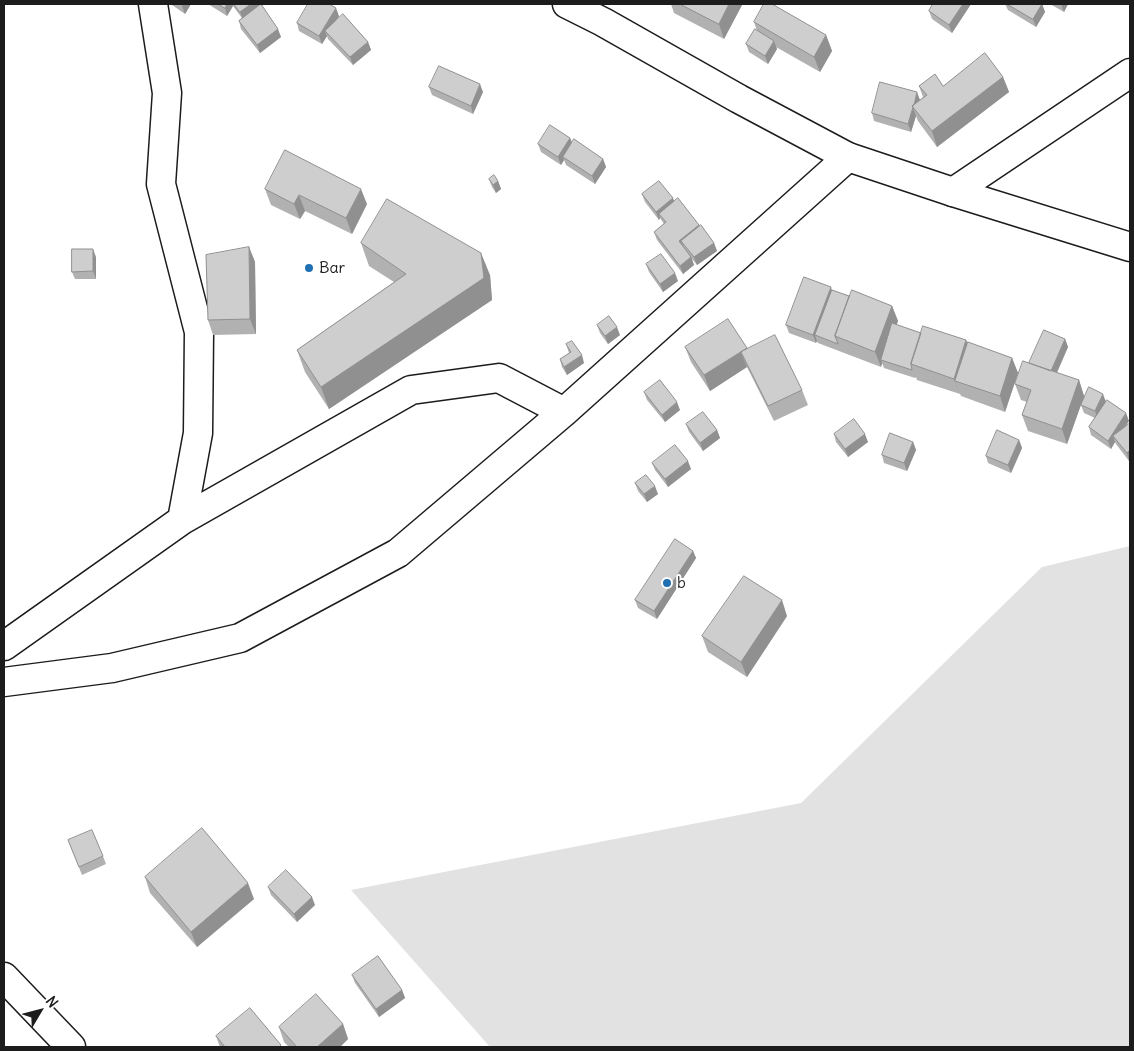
<!DOCTYPE html>
<style>
body{margin:0}
#map{position:relative;width:1134px;height:1051px;overflow:hidden;background:#fff;font-family:Delius,sans-serif}
canvas{display:block}
.frame{position:absolute;inset:0;border:5px solid #1c1c1c;pointer-events:none}
.north{position:absolute;left:15px;top:986px;width:50px;height:50px;-webkit-text-stroke:4px #fff;paint-order:stroke;rotate:53deg;font-size:14px;font-weight:700;line-height:20px;text-align:center;color:#1c1c1c}
.north::after{content:'';display:block;margin:auto;width:18px;height:22px;background:#1c1c1c;clip-path:polygon(50% 0,100% 100%,50% 72%,0 100%)}
</style>
<div id="map">
<canvas width="1134" height="1051"></canvas>
<div class="frame"></div>
<div class="north">N</div>
</div>
<script>
const c = document.querySelector('canvas').getContext('2d');
c.lineJoin = 'round';
function fill(path, color) { c.fillStyle = color; c.fill(path, 'evenodd'); }
function strokePath(path, color, width, dash) { c.strokeStyle = color; c.lineWidth = width; c.lineCap = dash ? 'butt' : 'round'; c.setLineDash(dash || []); c.stroke(path); }
function write(font, color, halo, rows, align = 'center') {
  c.font = font + ' Delius,sans-serif'; c.lineWidth = 4; c.setLineDash([]); c.textBaseline = 'middle'; c.strokeStyle = halo; c.fillStyle = color; for (const [text, x, y, turn = 0] of rows) {
    c.save(); c.translate(x, y); c.rotate((+turn || 0) * Math.PI / 180); c.textAlign = isNaN(turn) ? turn : align; if (halo) c.strokeText(text, 0, 0); c.fillText(text, 0, 0); c.restore();
  }
}
fill(new Path2D(`
 M1130,546V1047H490L351,890L801,803L1042,567Z`), '#e2e2e2');
const street = new Path2D(`
 M153,4L167,93L161,184L199,332L198,433L182,520
 M953,192L1130,73
 M4,646L182,520L411,390L499,378L564,412
 M4,682L112,668L240,638L398,553L564,412L848,157
 M4,977L71,1047`);
const secondary = new Path2D(`
 M567,4L603,22L739,99L848,157L953,192L1130,247`);
strokePath(street, '#1c1c1c', 31);
strokePath(secondary, '#1c1c1c', 31);
strokePath(street, '#fff', 28);
strokePath(secondary, '#fff', 28);
fill(new Path2D(`
 M171,4H191L185,14L172,5Z
 M208,4H264L262,6L281,37L260,53L241,29L239,21L242,18L233,6L227,16Z
 M671,4H742V5L724,39L674,13Z
 M971,4L952,33L932,19L929,11Z
 M1005,4H1042L1045,12L1036,27L1008,10Z
 M1050,4H1068L1064,12Z
 M339,16L336,21L368,42L371,50L353,65L328,39L327,36L322,44L299,31L297,23Z
 M754,22L826,35L832,51L820,72L776,47L777,49L768,64L749,52L746,44L757,31Z
 M1003,77L1009,92L937,147L918,121L916,116L911,132L874,121L872,113L920,100L923,97L919,86H943Z
 M429,87L483,92L473,114L432,95Z
 M570,138L572,142L603,159L606,167L595,184L566,165L564,160L561,165L541,152L538,144Z
 M489,179L498,181L501,189L496,193L492,187Z
 M265,189L367,204L352,234L305,211L300,219L271,205Z
 M642,194L674,201L700,226L714,243L717,251L697,265L692,259L694,265L683,274L657,240L654,232L664,224L660,218L659,220L645,202Z
 M361,243L490,275L492,300L329,409L305,372L297,350L394,282L369,266Z
 M249,247L255,262L256,334L213,335L208,320Z
 M96,257V279H75L72,272Z
 M646,264L678,281L663,292L649,272Z
 M831,290L849,296L892,306L898,321L896,325L921,333L966,340L968,344L1012,358L1018,373L1005,412L961,396L960,394L917,380L916,377L915,378L884,368L882,363L881,367L818,343L817,341L816,343L789,333L786,325Z
 M597,325L620,335L608,344L600,333Z
 M1065,339L1068,347L1057,373L1079,380L1084,396L1106,401L1129,421L1125,427L1130,425V460L1129,461L1116,444L1115,442L1111,449L1091,435L1089,427L1095,418L1084,413L1081,405L1067,444L1028,431L1022,415L1027,402L1021,400L1015,384L1029,363Z
 M566,344L584,363L567,375L562,367L560,359L569,353Z
 M685,347L747,348V349L802,390L808,405L774,421L747,367L710,391L691,362Z
 M644,392L680,410L665,422L647,400Z
 M686,424L717,430L720,438L703,451L689,432Z
 M834,434L868,442L848,457L836,442Z
 M1019,440L1022,448L1011,473L988,463L986,456Z
 M913,442L916,450L907,471L884,463L882,455Z
 M652,463L691,469L668,487L655,470Z
 M635,483L658,494L647,502L638,491Z
 M693,551L696,558L657,619L638,608L635,600Z
 M787,616L747,677L708,652L702,636Z
 M68,840L103,856L106,864L82,875Z
 M145,877L254,899L197,947L150,893Z
 M268,887L315,905L297,922L271,895Z
 M352,975L402,990L405,998L379,1017L355,983Z
 M343,1024L348,1039L340,1047H289L284,1042L279,1027Z
 M216,1036L282,1047H220Z`), '#b1b1b1');
fill(new Path2D(`
 M183,4H191L185,14L182,6Z
 M227,4H232L233,6L227,16L225,8Z
 M251,4H264L243,20L240,12Z
 M729,4H742V5L724,39L719,24Z
 M963,4H971L952,33L949,25Z
 M1042,4L1045,12L1036,27L1033,19Z
 M1061,4H1068L1064,12Z
 M336,8L339,16L328,34L325,31L327,36L322,44L319,36Z
 M278,29L281,37L260,53L257,45Z
 M826,35L832,51L820,72L814,57Z
 M774,41L777,49L768,64L765,56Z
 M368,42L371,50L353,65L350,57Z
 M1003,77L1009,92L937,147L932,131Z
 M480,84L483,92L473,114L471,106Z
 M917,92L920,100L913,107Z
 M913,108L916,116L911,132L908,124Z
 M570,138L573,146L563,157L564,160L561,165L558,157Z
 M603,159L606,167L595,184L592,176Z
 M498,181L501,189L496,193L493,185Z
 M361,189L367,204L352,234L346,218Z
 M299,195L305,211L300,219L294,204Z
 M673,198L676,206L659,214L660,218L659,220L656,212Z
 M699,225L702,233L681,241L684,247L679,241Z
 M714,243L717,251L697,265L694,257Z
 M249,247L255,262L256,334L250,319Z
 M93,249L96,257V279L93,271Z
 M481,253L490,275L492,300L329,409L321,387Z
 M691,257L694,265L683,274L680,266Z
 M675,273L678,281L663,292L660,284Z
 M831,287L833,295L815,335L817,341L816,343L813,335Z
 M892,306L898,321L883,361L881,360L882,363L881,367L875,352Z
 M617,327L620,335L608,344L605,336Z
 M1065,339L1068,347L1052,383L1049,376Z
 M966,340L972,356L955,381L960,394L954,379Z
 M747,348L753,363L741,352L747,367L710,391L704,375Z
 M582,355L584,363L567,375L564,367Z
 M1012,358L1018,373L1005,412L1000,396Z
 M1079,380L1084,396L1067,444L1062,429Z
 M1103,394L1106,402L1098,419L1095,411Z
 M677,402L680,410L665,422L662,415Z
 M1126,413L1129,421L1116,440L1113,436L1115,442L1111,449L1108,441Z
 M717,430L720,438L703,451L700,443Z
 M865,434L868,442L848,457L845,449Z
 M1019,440L1022,448L1011,473L1008,465Z
 M913,442L916,450L907,471L904,463Z
 M1130,450V460L1129,461L1127,453Z
 M688,461L691,469L668,487L665,479Z
 M655,486L658,494L647,502L644,494Z
 M693,551L696,558L657,619L654,611Z
 M782,600L787,616L747,677L741,662Z
 M248,883L254,899L197,947L191,932Z
 M312,897L315,905L297,922L294,914Z
 M402,990L405,998L379,1017L376,1009Z
 M343,1024L348,1039L340,1047H317Z`), '#909090');
const building = new Path2D(`
 M218,4H227L225,8Z
 M234,4H251L240,12Z
 M261,4L278,29L257,45L239,21Z
 M308,4H329L336,8L319,36L297,23Z
 M680,4H729L719,24Z
 M764,4H772L826,35L814,57L754,22Z
 M933,4H963L949,25L929,11Z
 M1007,4H1042L1033,19Z
 M343,14L368,42L350,57L325,31Z
 M755,29L774,41L765,56L746,44Z
 M985,53L1003,77L932,131L912,106L927,95L919,86L935,74L943,86Z
 M439,66L480,84L471,106L429,87Z
 M880,82L917,92L914,105L912,106L913,107L908,124L872,113Z
 M550,125L570,138L558,157L538,144Z
 M574,139L603,159L592,176L563,157Z
 M285,150L361,189L346,218L299,195L294,204L265,189Z
 M494,175L498,181L493,185L489,179Z
 M659,181L673,198L656,212L642,194Z
 M678,198L699,225L679,241L691,257L680,266L654,232L666,222L659,214Z
 M387,199L481,253L484,278L321,387L297,350L406,274L361,243Z
 M701,225L714,243L694,257L681,241Z
 M249,247L250,319L208,320L206,255Z
 M72,249H93V271L72,272Z
 M661,254L675,273L660,284L646,264Z
 M804,277L831,287L813,335L786,325Z
 M832,290L849,296L835,336L838,344L815,335Z
 M852,290L892,306L875,352L835,336Z
 M609,316L617,327L605,336L597,325Z
 M728,319L747,348L704,375L685,347Z
 M892,323L921,333L911,364L912,370L881,360Z
 M923,326L966,340L954,379L911,364Z
 M1044,330L1065,339L1051,371L1029,363Z
 M775,335L802,390L768,406L741,352Z
 M572,341L582,355L564,367L560,359L571,352L566,344Z
 M968,342L1012,358L1000,396L955,381Z
 M1023,361L1079,380L1062,429L1022,415L1031,390L1015,384Z
 M660,380L677,402L662,415L644,392Z
 M1089,387L1103,394L1095,411L1081,405Z
 M1107,400L1126,413L1108,441L1089,427Z
 M703,412L717,430L700,443L686,424Z
 M854,419L865,434L845,449L834,434Z
 M1129,424L1130,425V450L1127,453L1113,436Z
 M997,430L1019,440L1008,465L986,456Z
 M890,433L913,442L904,463L882,455Z
 M675,445L688,461L665,479L652,463Z
 M646,475L655,486L644,494L635,483Z
 M675,539L693,551L654,611L635,600Z
 M744,576L782,600L741,662L702,636Z
 M202,828L248,883L191,932L145,877Z
 M92,830L103,856L79,867L68,840Z
 M286,870L312,897L294,914L268,887Z
 M378,956L402,990L376,1009L352,975Z
 M316,994L343,1024L317,1047H297L279,1027Z
 M250,1008L281,1045L279,1047H225L216,1036Z`);
fill(building, '#cecece');
strokePath(building, '#909090', 1);
for (const [x, y, r, color] of [
 [309,268,5,"#1f6fb2"],
 [667,583,5,"#1f6fb2"]
]) { const dot = new Path2D(); dot.arc(x, y, r, 0, 2 * Math.PI); c.fillStyle = color; c.fill(dot); strokePath(dot, '#fff', 2); }
write('16px', '#1c1c1c', '#fff', [
 ["Bar",319,268],
 ["b",677,583]
], 'left');
</script>
